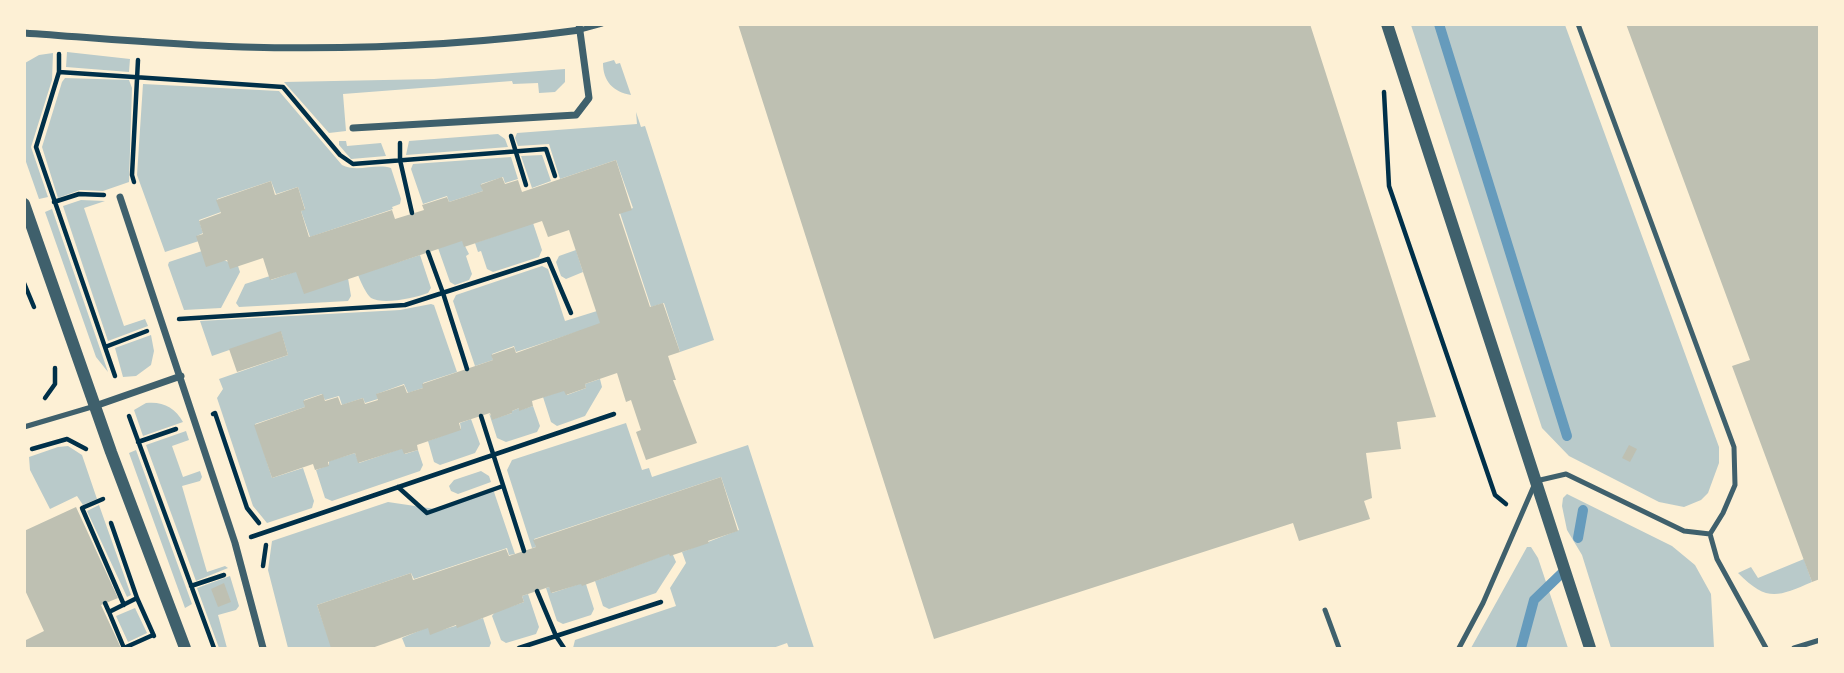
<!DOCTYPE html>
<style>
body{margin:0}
#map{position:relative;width:1844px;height:673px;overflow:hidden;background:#fdf0d5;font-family:Figtree,sans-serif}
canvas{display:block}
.frame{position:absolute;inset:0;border:26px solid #fdf0d5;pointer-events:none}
</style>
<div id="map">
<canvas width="1844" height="673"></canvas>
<div class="frame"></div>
</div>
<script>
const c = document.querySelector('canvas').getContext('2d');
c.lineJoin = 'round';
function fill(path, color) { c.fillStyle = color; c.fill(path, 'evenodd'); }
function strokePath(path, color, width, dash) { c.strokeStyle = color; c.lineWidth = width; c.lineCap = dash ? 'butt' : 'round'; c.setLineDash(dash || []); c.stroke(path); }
fill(new Path2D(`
 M1411,25H1565L1719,447V463L1708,493L1701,500L1684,507L1659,502L1569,456L1542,428Z
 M67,52L130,59L129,72L66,67Z
 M53,53L52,80L31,147L48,197L39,199L25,159V63L39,55Z
 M614,60L616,64L620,63L631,95C613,92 603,81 603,63Z
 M565,69V82L555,92L539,93L538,83L513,84L512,81L343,94L346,131L329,133L284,82L434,79Z
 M65,78L129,80L132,88L129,182L103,191L80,190L58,198L42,147L62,82Z
 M143,84L279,91L342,165C357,173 375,163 391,168L401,199L400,204L392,207L393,209L310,237L301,211L305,209L298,187L276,194L271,181L217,199L221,212L199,220L203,233L197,236L199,241L165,252L137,175Z
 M636,112L641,127L645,126L714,340L680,352L664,303L651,307L620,213L633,208L616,160L560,179L549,144L518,146L515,138L517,133L637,124Z
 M498,134L505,139L508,147L406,155L409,141Z
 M339,141H346L347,146L381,143L386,156L351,159L339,145Z
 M542,155L551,181L532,188L521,156Z
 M511,157L518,179L505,183L503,177L481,184L483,191L449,202L447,196L423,204L411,169L413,164Z
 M81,200L105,201L84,208L124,326L145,319L148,326L108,341L63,206Z
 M52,209L108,372L96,357L50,226L45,212Z
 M533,223L542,250L539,257L493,272L487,269L481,251L478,252L475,243Z
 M462,240L469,254L466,256L472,274L469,280L455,285L450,282L438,248Z
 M576,250L583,272L566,279L561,276L556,262L559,256Z
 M202,251L238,266L240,272L221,308L184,310L168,265L169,262Z
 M420,255L431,288L428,293C415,298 383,305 371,298C366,294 360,280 358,275Z
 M542,266L548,269L565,321L597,311L601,324L516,352L514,346L492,354L493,360L475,366L453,301L456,295Z
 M297,271L348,278L351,296L348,301L239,307L236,303L245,284L270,276L271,280Z
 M431,304L434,305L457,372L423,383V388L408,393L404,384L377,394L378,399L365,403L363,398L342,405L339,396L325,400L322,394L304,400L305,407L255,424L272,478L303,468L314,501L312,508L267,523L253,506L217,398L223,389L219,379L288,355L281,332L212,356L200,321L400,310Z
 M151,335L154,351L151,365L136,376L123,377L115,348Z
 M600,379L602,387L585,416L557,426L551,422L543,397L565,390L567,395L586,388L585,384Z
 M146,403C162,401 175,407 183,422L143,436L134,410Z
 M533,406L540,426L537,432L506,442L497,438L489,413L493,419L512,413V411L519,408L520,410Z
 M471,419L480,444L475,453L440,465L434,462L428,441L461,429L460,423Z
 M626,423L642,470L649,468L652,477L748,445L814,648H789L787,643L773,648H573L575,640L676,606L670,588L686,563L682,552L739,530L721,477L534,539L536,547L532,548L507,470L512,460Z
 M186,431L189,440L172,446L183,477L200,471L202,477L200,481L182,486L207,572L225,566L228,568L196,581L146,445Z
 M68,446L82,455L97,499L83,505L77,496L50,509L30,470L29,457L58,447Z
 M403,448L405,454L418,450L423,465L420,471L332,501L325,498L316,470L329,465V461L355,453L359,463Z
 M136,450L192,604L185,608L129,453Z
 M481,471L489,476L491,482L458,494L451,491L449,486L454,480Z
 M493,489L515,554L509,555L507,548L414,579L411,573L317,605L332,648H288L268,570L272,541L388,502L435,509Z
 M1567,494L1672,546L1695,565L1711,594L1714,648H1611L1582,555L1567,530L1562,506L1563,498Z
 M99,505L131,595L127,597L87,511Z
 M1527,547H1531L1538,558L1568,648H1471Z
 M670,553L673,555L676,562L656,593L609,609L603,606L595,581Z
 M1804,559L1812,582C1777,597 1767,602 1738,573L1751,567L1758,578Z
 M230,576L239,606L236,610L218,615L227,648H219L197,588Z
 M582,583L586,584L594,609L591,615L563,624L557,621L546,588L549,587L552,593Z
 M528,594L539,627L536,634L506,643L501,640L492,616L495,612L524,602L522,596Z
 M135,608L147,633L128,642L116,616Z
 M483,618L491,643L489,648H406L402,638L428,627L431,633Z`), '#b9caca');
strokePath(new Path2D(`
 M1439,24L1567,436
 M1578,538L1583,510
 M1521,648L1534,600L1561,574`), '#669bbc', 10);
fill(new Path2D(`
 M738,24H1310L1436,417L1397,422L1401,449L1366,453L1372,498L1364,501L1370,519L1299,541L1293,523L934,639Z
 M1626,24H1820V579L1812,582L1732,366L1750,360Z
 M616,160L632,210L619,214L650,307L663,303L680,352L668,356L676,380H673L697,443L646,460L636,432L641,430L631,400L626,402L617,373L585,384L586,388L566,395L564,391L532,401L533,406L519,411V408L512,411V413L492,420L490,413L459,423L461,430L417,445L418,450L404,454L402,449L358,463L355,453L328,462L329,466L315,470L313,464L272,478L254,425L305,407L303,401L323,394L325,401L338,397L341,405L363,398L365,404L378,400L376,394L404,385L407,393L423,388L422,384L493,360L491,355L514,347L516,353L600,323L569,230L548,237L542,221L464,247L462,241L304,294L296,272L270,280L263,258L230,269L227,260L206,267L196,236L203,234L199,221L221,213L216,200L271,181L275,195L298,187L305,210L301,211L309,237L392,210L395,219L424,210L422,205L447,197L449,202L483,191L480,185L502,177L505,184L518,180L522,192Z
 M281,331L288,355L237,372L229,349Z
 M1629,445L1637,449L1630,462L1622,458Z
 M721,477L738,531L708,541L709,543L670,556L669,554L582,586L581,584L551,593L549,587L522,596L524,602L457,628L456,625L430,635L428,628L372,648H331L317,605L411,573L413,580L506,549L509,556L536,547L533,540Z
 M76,507L118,598L101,605L121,648H24V641L44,631L24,588V531Z
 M224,583L231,602L218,607L211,589Z`), '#bec0b2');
strokePath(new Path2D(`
 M59,54V72L36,147L115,376
 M59,72L283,87L340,155L353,164L546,149L555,176
 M1384,92L1389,186L1495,495L1506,504
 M511,136L526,185
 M400,143V160L412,213
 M134,182L132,175L138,60
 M54,202L79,194L104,195
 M428,252L443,293L467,369
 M24,283L34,307
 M179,319L405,305L548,259L571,313
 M105,347L147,331
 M45,398L55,384V368
 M213,414L215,413L247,508L259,523
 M129,416L214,648
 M481,416L524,551
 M138,442L176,429
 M32,449L67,439L86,449
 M398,487L427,513L503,486
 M103,499L82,508L124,605
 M111,523L137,598L154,636
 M251,537L614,414
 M263,566L266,545
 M191,586L224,575
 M537,591L556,636L564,648
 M105,603L109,612
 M124,648L109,612L137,598
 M124,648L153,635
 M519,648L661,602`), '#003049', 4.5);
strokePath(new Path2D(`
 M1578,24L1734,447L1735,485L1723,513L1710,534L1717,559L1766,648
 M580,30L602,24
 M24,427L95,406
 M1325,610L1339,648
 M1459,648L1483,603L1536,481L1566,474L1684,531L1710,534
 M1794,648L1820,640`), '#3f606c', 5);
strokePath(new Path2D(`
 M24,33C97,38 170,45 243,47C355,50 469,45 580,30
 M353,128L576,115L589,98L579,24
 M120,197L235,543L263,648
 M95,406L181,376`), '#3f606c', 7);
strokePath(new Path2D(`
 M1387,24L1590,648
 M24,204L111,452L185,648`), '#3f606c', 12);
</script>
